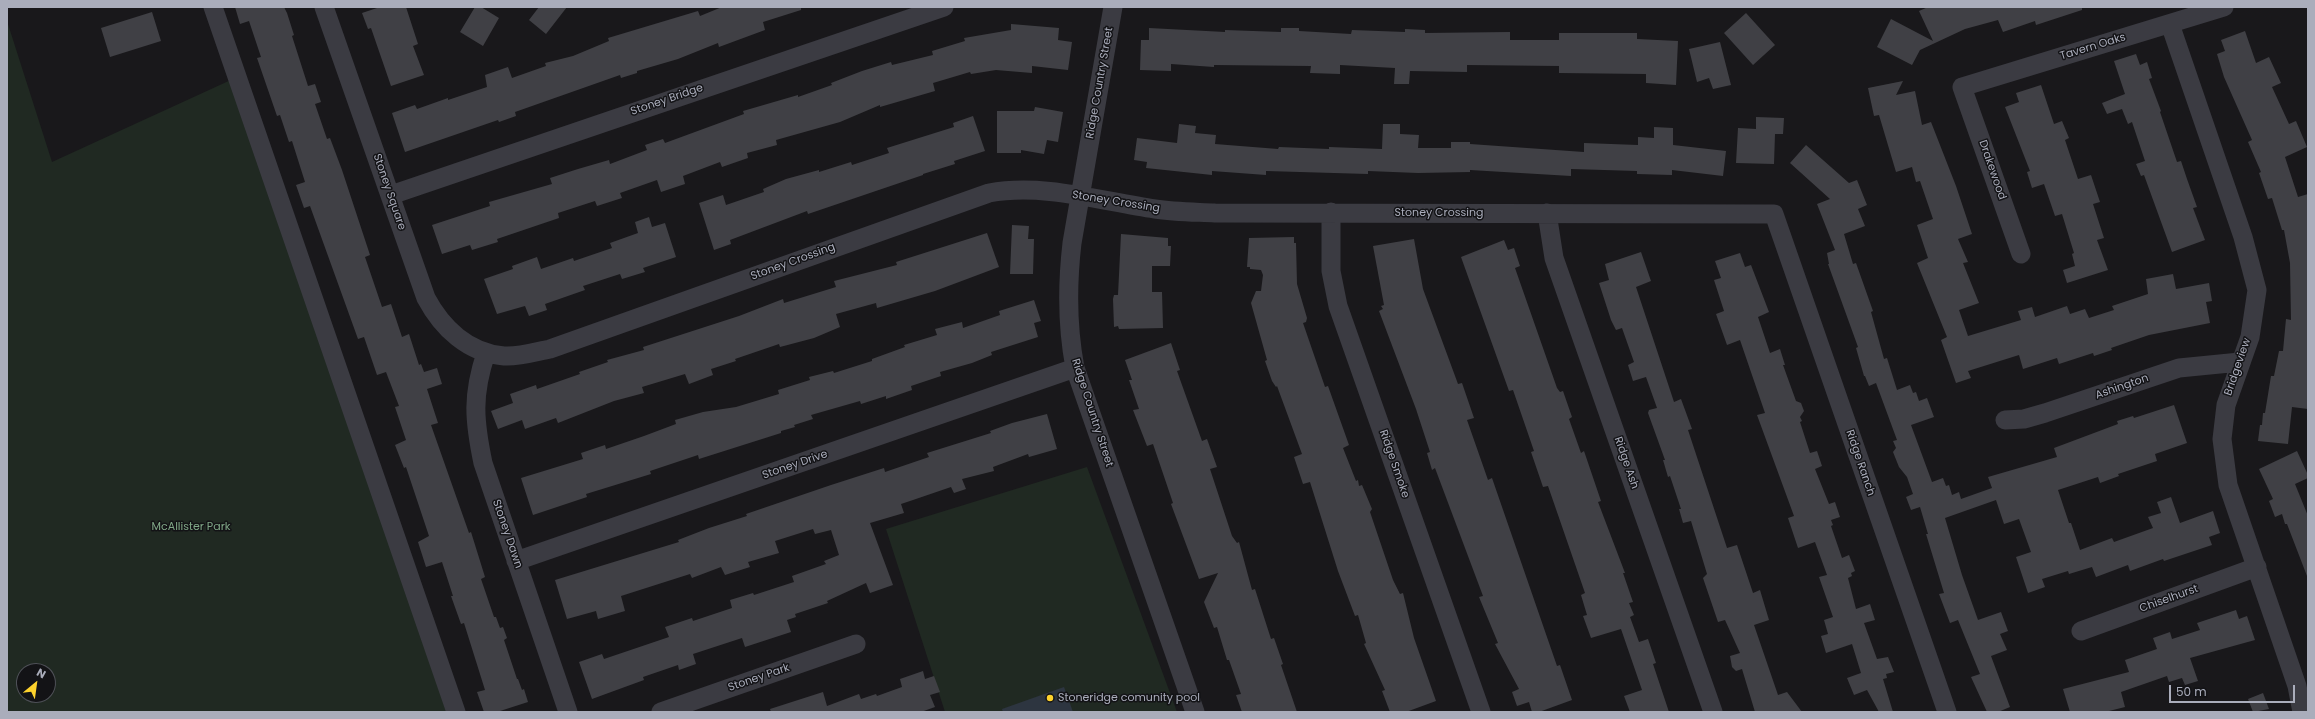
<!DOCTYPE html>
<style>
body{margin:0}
#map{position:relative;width:2315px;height:719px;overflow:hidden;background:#19181b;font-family:Poppins,sans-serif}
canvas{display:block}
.frame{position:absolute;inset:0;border:8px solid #aaadbb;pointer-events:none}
.north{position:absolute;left:16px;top:663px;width:40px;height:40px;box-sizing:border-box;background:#131316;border:1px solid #4f5158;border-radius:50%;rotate:29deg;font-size:11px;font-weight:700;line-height:16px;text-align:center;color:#aaadbb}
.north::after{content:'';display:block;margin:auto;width:14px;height:18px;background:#fed22d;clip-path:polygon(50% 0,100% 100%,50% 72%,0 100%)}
.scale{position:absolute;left:2169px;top:685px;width:126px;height:18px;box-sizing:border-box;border:2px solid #aaadbb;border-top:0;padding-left:5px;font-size:12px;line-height:14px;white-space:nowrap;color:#aaadbb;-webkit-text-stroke:3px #131316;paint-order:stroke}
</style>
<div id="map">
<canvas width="2315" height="719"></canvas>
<div class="frame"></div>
<div class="north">N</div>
<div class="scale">50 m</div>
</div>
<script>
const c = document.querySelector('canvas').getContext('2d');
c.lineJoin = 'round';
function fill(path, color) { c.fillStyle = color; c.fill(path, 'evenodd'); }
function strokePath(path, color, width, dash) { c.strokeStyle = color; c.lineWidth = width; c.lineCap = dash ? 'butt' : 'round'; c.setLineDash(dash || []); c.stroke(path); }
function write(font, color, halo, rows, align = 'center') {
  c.font = font + ' Poppins,sans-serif'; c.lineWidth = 3; c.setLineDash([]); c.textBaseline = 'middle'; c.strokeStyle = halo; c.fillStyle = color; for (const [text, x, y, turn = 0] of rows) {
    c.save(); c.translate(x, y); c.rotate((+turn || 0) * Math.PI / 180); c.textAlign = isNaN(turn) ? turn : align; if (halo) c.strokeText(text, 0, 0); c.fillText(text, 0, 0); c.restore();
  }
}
fill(new Path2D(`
 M7,21L52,162L233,79L449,712H7ZM24,671H48V695H24Z
 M1087,467L1177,712H945L886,529Z`), '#202922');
fill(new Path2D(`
 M1064,687L1073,712H1003L1002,709Z`), '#2d3540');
fill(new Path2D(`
 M235,7H284L287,13L294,35L292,36L308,86L315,84L321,102L315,104L327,139L330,138L342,170L370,255L365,257L382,307L391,304L402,337L409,334L419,365L421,364L424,372L437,368L442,384L427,389L438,423L431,425L469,533L471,532L485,577L481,579L494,617H496L500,628L503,627L507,638L504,640L517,679H518L522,690L524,689L528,702L497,712H484L477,692L485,690L464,623L461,624L451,596H453L442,562L426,567L418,542L429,536L406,467L404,468L395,445L406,440L395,407L399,406L386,372L377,375L364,337L358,339L310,206L304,208L296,185L305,182L292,141L289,142L280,115L277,116L257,58L261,57L249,21L240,24Z
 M380,7H406L418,44L413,46L424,75L391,86L371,28L368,29L362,13Z
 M475,7H481L499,18L483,46L460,32Z
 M539,7H567L546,34L529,20Z
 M722,7H801V10L763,22L765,30L719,47L718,43L678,59L637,71V73L621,78L620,75L515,112L516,116L499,122L498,120L405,152L392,113L415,105L417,109L448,98V100L487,87L485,75L508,67L512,78L546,66L545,63L573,56L609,41L608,38L698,11L700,16Z
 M1928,7H2082V10L2036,25L2035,21L2003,32L1998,20L1965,29L1920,50L1912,65L1877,47L1891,19L1933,41L1919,11Z
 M152,12L161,41L110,57L101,28Z
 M1746,13L1775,45L1753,65L1724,33Z
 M1011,24L1059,28L1058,40L1072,42L1068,70L1032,66V73L996,70L971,74L970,72L933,83L935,91L880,107V105L840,122L776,140L777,145L747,153L748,158L722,167L720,162L683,176L685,184L661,192L657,180L620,193L622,198L597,206L595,201L558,213L559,218L497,239L498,242L472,250L470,245L442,254L432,225L490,206L489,202L552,184L550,178L578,169L609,160L610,164L647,150L645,145L663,139L665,143L744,114L743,111L798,95V97L832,85L831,83L862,71L891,62L892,65L933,55L932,51L965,41L964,38L1011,30Z
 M1149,28L1225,32V30L1281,32V28H1299V31L1351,34L1352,30L1405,32V29L1425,30V33L1510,32V40H1559V33H1637V39L1678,41L1676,85L1646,83V74L1559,73V66L1467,65V72L1410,71L1409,84H1394L1395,68L1340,65V74L1310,73L1311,66L1214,65V67L1171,64V71L1140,70L1141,40H1149Z
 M2245,31L2256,63L2269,57L2281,83L2272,87L2289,124L2296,121L2307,147L2285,157L2298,197L2308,194V409L2292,407L2288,444L2258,441L2260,425H2262L2263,413H2265L2271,376H2274L2279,351H2283L2286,319L2291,320L2290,263L2284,230H2282L2272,198L2268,199L2259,173L2261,172L2248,142L2252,140L2224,77L2217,54L2225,51L2221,40Z
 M1720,42L1731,85L1713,89L1709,78L1697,82L1689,49Z
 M2136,54L2140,65L2147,62L2152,78L2149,79L2161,111L2160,112L2177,162L2181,161L2187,179L2197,207L2193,208L2205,240L2172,252L2144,175L2141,176L2136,164L2145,161L2132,122L2128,124L2122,109L2107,114L2102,103L2125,94L2114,61Z
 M1903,81L1896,95L1915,91L1922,125L1931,122L1956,186L1972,234L1958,239L1968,262L1963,263L1979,303L1959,310L1968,336L2021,320L2018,311L2032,307L2035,317L2067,306L2070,314L2085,309L2089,318L2114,310L2112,306L2148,294L2146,279L2173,274L2176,289L2209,283L2212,301L2206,302L2210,323L2149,335L2111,348L2112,350L2094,356L2093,353L2059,364L2057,358L2023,369L2019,355L1968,371L1971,378L1956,383L1941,340L1947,337L1917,263L1928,258L1917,225L1933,219L1920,181L1916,182L1912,167L1896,172L1879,115L1874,116L1868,88Z
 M2041,85L2054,124L2062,121L2069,138L2065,140L2078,179L2091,175L2100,202L2093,204L2104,238L2097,240L2108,270L2067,283L2063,270L2075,266L2072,254L2074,253L2062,214L2055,216L2044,184L2032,188L2027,172L2030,171L2005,107L2019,102L2016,93Z
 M1035,107L1063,112L1058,142L1047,140L1044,154L1021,150V153H997V111H1034Z
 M973,116L985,151L954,161L955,164L923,174V175L808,214L807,211L730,240L731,244L714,250L699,203L723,195L726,205L764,192L763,189L786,179L819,170V172L851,162L852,165L889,153L887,148L954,127L953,123Z
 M1756,117L1784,118L1783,134H1775L1774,164L1736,163L1738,128L1756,129Z
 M1179,124L1196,126L1195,133L1216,135L1215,144L1278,149L1279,147L1329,149V147L1382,149L1383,124H1400V134L1419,135L1418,148H1451V142H1470V144L1584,152V143L1638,145V137L1654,138V127L1673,128V145L1726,151L1723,176L1672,170V175L1637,174V171L1571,169V176L1470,170V172L1418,173L1368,171V174L1266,171V175L1212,171V175L1146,168L1147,162L1134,160L1137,138L1177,143Z
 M1806,145L1849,183L1857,180L1867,205L1858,209L1865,226L1844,234L1853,264L1856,263L1873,311L1871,312L1884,359L1887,358L1897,390L1910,385L1913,393L1916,392L1919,401L1927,398L1934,417L1911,425L1932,482L1943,478L1946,486L1949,485L1952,495L1959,492L1961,499L1992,488L1988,477L2057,457L2054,448L2118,424L2117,421L2133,416L2134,418L2174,405L2187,443L2155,454L2157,461L2118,474L2119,476L2100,483L2098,477L2058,490L2069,523H2071L2080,550L2112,538L2114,542L2153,528L2148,517L2161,513L2157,502L2171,497L2180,523L2213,511L2220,533L2209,537L2212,545L2164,561L2163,559L2130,571L2128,565L2096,577L2092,567L2069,574L2068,571L2042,579L2045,587L2028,593L2016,557L2031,552L2019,519L2004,524L1996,500L1945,518L1962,575L1978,620L2001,612L2008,631L2000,634L2007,650L1991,656L2010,707L1998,712H1987L1971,677L1980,674L1958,620L1950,623L1939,594L1944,593L1926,534H1928L1920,507L1911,510L1906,497L1913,494L1907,477L1899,467L1893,452L1896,448L1893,441L1897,440L1876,383L1869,386L1865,376H1864L1856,348L1858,347L1828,264H1829L1827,253L1835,250L1817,204L1830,199L1790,163Z
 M649,217L652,227L665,223L676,257L643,268L645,272L622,279L620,274L583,286L585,290L545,304L547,310L529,316L525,306L497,314L484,279L513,269L512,266L537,257L541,269L573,258L574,261L612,248L610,243L638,233L635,222Z
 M1012,225L1029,226L1028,239H1034L1033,274H1010Z
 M987,233L999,267L935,291L877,308L876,303L836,314L840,327L814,338L780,347L779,344L735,359L736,361L711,369L713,375L689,384L685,374L642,387L644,393L614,401L558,423L556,418L525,429L522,420L498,429L491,411L513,403L510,394L536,385L537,389L580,374L579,372L608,362L607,360L644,350L643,347L739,316L783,299L784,303L836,287L834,281L897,265L896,262Z
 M1121,234L1168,238V246H1171L1170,266H1152V292H1162L1163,328L1119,329L1118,326L1114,327L1113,299L1114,295H1118Z
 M1294,237V243H1296L1297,284L1307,318L1306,322L1303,323L1325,387L1328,386L1349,445L1343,448L1356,481L1358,480L1359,486L1362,485L1372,509L1370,512L1393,580L1400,594L1403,593L1414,638L1436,701L1406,712H1390L1382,691L1385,690L1364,644L1366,643L1358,615L1355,616L1338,571L1310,482L1303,484L1294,457L1302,454L1277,386L1276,387L1272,381L1265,361L1267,360L1251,303L1256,291H1261L1263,275L1261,270L1250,269V267H1247L1249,238Z
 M1414,239L1423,289L1458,384L1462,383L1474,418L1467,420L1488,480L1492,478L1557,666L1560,665L1572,700L1539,712H1532L1529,702L1517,706L1512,692L1519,689L1495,644L1498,643L1479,597L1483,596L1435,468L1432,470L1427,453L1430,452L1416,409L1379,311L1383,309L1381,306L1384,305L1373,246Z
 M1504,240L1508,250L1514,248L1520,266L1515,268L1557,388L1560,392L1563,391L1572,417L1569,419L1581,453L1584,451L1601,501L1598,502L1625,573H1623L1633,602L1629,603L1634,615L1630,617L1639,642L1648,639L1656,663L1653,664L1669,712H1630L1624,696L1642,690L1621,629L1591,638L1583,616L1587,615L1581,595L1585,593L1548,486L1543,487L1531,452L1534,451L1513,390L1509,391L1461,257Z
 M1641,252L1651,281L1636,287L1674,402L1681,399L1692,429L1688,430L1727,548L1737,545L1753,593L1760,590L1769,620L1754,625L1778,695L1787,692L1802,712H1755L1742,669L1736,671L1732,667L1730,656L1740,653L1725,620L1718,622L1703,578L1707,574L1691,521L1683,523L1679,509H1681L1670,476L1668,477L1663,460H1665L1648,413L1649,410L1657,408L1646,377L1633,381L1628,365L1634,362L1622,328L1616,330L1611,320L1599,283L1609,280L1605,264Z
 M1740,253L1745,267L1751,265L1769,312L1758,317L1770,353L1780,349L1785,365H1783L1796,401L1801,403L1804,411L1800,417L1802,421L1800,422L1810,453L1817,451L1822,466L1815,469L1829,504L1835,502L1840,517L1831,520L1833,525L1831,526L1842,558L1849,555L1855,571L1851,573L1852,576L1848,578L1856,609L1870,604L1875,620L1864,623L1877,659L1888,657L1894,672L1886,674L1887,678L1883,679L1893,712H1879L1867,690L1854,695L1847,678L1861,673L1852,644L1826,653L1821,636L1828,634L1824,620L1833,617L1819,577L1827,575L1815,542L1798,548L1788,518L1794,516L1757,415L1765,413L1740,340L1727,345L1716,314L1724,311L1714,280L1721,278L1715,261Z
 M1034,300L1041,321L1034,323L1038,337L991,352L992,355L972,363L940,372L941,376L911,386L912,390L886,399V396L861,404L860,401L811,415L813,419L794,425L795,427L781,431V433L699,459L698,455L650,471L651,474L586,494L587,497L533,515L521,478L583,459L581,453L605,445L606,449L644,436L676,424L675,420L703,412L736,407L779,394L778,390L810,380L809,377L833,371L834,373L872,361V359L905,347L904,345L937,335L935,329L962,322L963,328L1000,315L999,311Z
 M1171,343L1180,370L1177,371L1202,441L1207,439L1217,467L1210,469L1232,536L1237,543L1239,542L1252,590L1255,589L1271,639L1274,638L1283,664L1281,665L1297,712H1242L1236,695L1241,694L1229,660H1227L1217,627L1214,628L1204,602L1218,573L1199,579L1171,504L1173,503L1153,444L1147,446L1133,410L1139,409L1129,380H1132L1125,360Z
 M1047,414L1057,449L1029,457L1028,454L993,467L994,471L962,479L966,489L954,493L951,487L913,500L901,504L904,513L870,523L893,585L870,593L866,583L827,601L828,603L795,614L796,617L787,620L791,632L745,647L742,638L693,654L696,664L679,670L678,665L643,677L644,680L592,699L579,662L602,654L604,659L669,637L665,627L692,618L693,621L732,608L730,600L753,593L754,595L794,582L792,576L826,564L824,561L839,555L831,530L815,534L813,529L775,541L779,553L748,562L750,567L725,575L721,567L692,578L690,574L621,596L625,611L598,619L596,611L567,619L555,580L679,542L678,540L709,528L747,516L746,514L831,485L884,468L885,472L929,457L927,453L991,433L990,431L1012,423Z
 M2297,451L2308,475V478L2295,484L2308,516L2307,576L2287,524H2285L2282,514L2275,517L2269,501L2273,499L2259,469Z
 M2236,610L2239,619L2247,616L2255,640L2190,658L2198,681L2185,685L2182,678L2169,682L2167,676L2121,692L2125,707L2105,712H2070L2063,689L2129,672L2125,660L2157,649L2153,638L2170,632L2172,639L2200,630L2197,623Z
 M923,671L925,679L934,676L940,692L930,695L935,707L921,712H771L770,709L823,692L827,706L859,694L861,699L876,694L877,696L902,687L900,679Z
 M2263,693L2269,709L2253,712L2248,699Z`), '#404045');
strokePath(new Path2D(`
 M213,7L456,712
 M324,7L426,298C442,328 468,353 504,356C519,357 535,352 550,349L989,193C1043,183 1100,201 1155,209C1174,212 1195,212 1215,213L1774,214L1947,712
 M1113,7L1072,243C1067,286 1067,326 1075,368L1195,712
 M2170,24L2243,237L2257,290L2250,337L2226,405L2222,439L2228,485L2297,686L2302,712
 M391,195L944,7
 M1331,212V271L1338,306L1481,712
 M1547,213L1554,258L1713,712
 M2021,254L1962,87L2224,7
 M486,353C472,395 474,420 483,463L568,712
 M2005,420L2024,419L2045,413L2179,368L2240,362
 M516,561L1075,368
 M2081,631L2257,567
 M661,712L856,644`), '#3b3b42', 19);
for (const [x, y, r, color] of [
 [1050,698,4,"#fed22d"]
]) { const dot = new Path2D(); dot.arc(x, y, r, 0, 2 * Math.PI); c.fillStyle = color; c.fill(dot); strokePath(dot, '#131316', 1.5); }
write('11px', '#aaadbb', '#131316', [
 ["Tavern Oaks",2093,47,-17],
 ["Ridge Country Street",1100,83,-80],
 ["Stoney Bridge",667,100,-19],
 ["Drakewood",1992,170,71],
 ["Stoney Square",389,192,71],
 ["Stoney Crossing",1116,202,9],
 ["Stoney Crossing",1439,213],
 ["Stoney Crossing",793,262,-20],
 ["Bridgeview",2238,367,-71],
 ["Ashington",2122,387,-19],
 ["Ridge Country Street",1092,413,72],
 ["Ridge Ash",1626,463,71],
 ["Ridge Ranch",1860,463,71],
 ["Ridge Smoke",1394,464,71],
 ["Stoney Drive",795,465,-19],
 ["Stoney Dawn",507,534,71],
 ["Chiselhurst",2169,599,-20],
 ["Stoney Park",759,678,-19]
]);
write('11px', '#80a787', '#131316', [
 ["McAllister Park",191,527]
]);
write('11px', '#aaadbb', '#131316', [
 ["Stoneridge comunity pool",1058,698]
], 'left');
</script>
